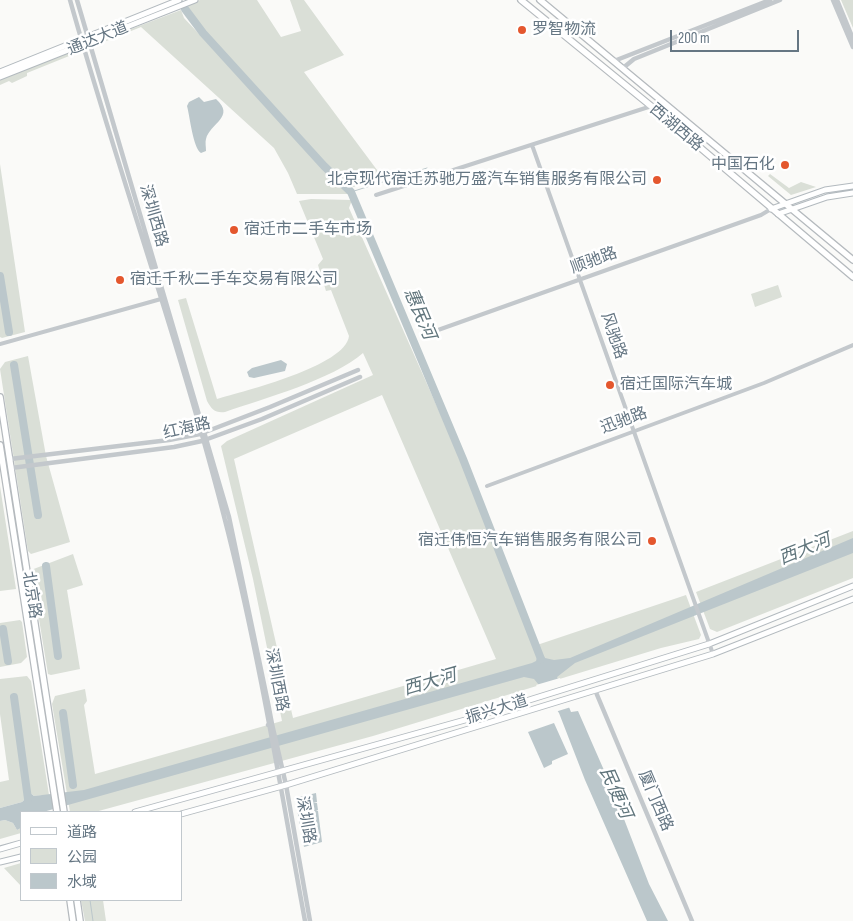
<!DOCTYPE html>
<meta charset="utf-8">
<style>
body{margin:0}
#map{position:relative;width:853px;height:921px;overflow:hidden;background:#fafaf8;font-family:"Sofia Sans Condensed","Noto Sans SC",sans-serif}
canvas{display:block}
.legend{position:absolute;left:20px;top:811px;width:162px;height:90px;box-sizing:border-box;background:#fff;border:1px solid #c1c8cd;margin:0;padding:6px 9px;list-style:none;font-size:15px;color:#657683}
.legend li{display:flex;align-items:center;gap:10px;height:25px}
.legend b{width:25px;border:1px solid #c1c8cd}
.scale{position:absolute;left:670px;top:30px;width:129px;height:22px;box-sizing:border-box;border:2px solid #657683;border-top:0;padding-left:6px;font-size:15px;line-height:18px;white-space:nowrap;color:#657683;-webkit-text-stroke:4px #fff;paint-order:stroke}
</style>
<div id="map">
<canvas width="853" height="921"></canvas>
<ul class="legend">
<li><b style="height:6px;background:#fff"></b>道路</li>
<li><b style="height:14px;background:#dadfd7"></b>公园</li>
<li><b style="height:14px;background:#bbc7cb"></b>水域</li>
</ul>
<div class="scale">200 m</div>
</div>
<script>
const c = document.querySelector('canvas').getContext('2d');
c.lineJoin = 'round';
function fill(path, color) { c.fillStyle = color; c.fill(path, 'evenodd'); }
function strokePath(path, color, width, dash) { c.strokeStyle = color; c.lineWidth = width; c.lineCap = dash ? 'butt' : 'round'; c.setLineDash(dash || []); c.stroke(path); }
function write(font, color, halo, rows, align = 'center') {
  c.font = font + ' "Sofia Sans Condensed","Noto Sans SC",sans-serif'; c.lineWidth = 5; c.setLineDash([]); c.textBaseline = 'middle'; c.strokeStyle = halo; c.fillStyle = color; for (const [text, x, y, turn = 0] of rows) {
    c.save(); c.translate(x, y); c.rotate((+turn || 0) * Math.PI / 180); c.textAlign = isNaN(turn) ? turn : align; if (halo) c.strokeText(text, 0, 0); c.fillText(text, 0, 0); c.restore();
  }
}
fill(new Path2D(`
 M200,0H257L281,37L301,31L290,0H304L344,55L304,72L383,178L350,188L322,161L203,30L187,9V5Z
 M841,0H853V28Z
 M181,10L184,18L350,194H297L288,173L274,148L141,27L27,73V76L12,83L9,81L0,85V79Z
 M0,164L25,332L2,338L0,337Z
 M770,174L789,188L801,182L816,187L791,195L768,176Z
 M311,199L352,200L349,208L451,438L534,646L686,595L701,635L699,639L661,648L373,736L95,812H70L52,704L55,696L85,689L87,701L84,705L95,774L282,721L253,579L221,446L227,441L373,375L363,353C332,380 265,398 225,412C215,413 212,410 207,401L178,300L186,298L217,399C244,391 346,366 349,336L331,290L326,291L318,265L323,259L299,201ZM382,395L496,659L293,718L234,459Z
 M778,285L782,297L755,307L751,294Z
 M28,356L46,456L70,542L31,554L28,551L0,369L5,362Z
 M0,486L16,589L0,591Z
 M853,531V578L717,632L710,629L696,592Z
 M73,554L83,585L67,590L80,669L51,675L48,674L31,570Z
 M20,620L22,622L27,657L21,663L0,667V623Z
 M27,676L31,681L49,795L34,796L25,789L27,797L22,802L0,808V782L9,780L0,714V679Z
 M5,820L13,823L17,830L21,828V833L0,839V821Z
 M21,863V886L4,868Z
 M81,900H103L106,921H85Z`), '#dadfd7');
fill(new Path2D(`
 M199,97L204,102L216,99C236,117 210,123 206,139C205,142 206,147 206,151L201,153C193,148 190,117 187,106L189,102Z
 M281,360L287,364L285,371L254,378L249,377L247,372L252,368Z
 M853,538V553L575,663L557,677L571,712L578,711L614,793L649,884L668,921H647L585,780L559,713L539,685L534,679L524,677L43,812H21V828L17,830L13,823L5,820L0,821V808L22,802L27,797L25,789L34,796L84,790L532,663L536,661L539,651L545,658L554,660L570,658Z
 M554,723L568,754L552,761V764L544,768L528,732Z
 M316,793L317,802L313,803H317L318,810L316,811H318L322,842L304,847L295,798Z`), '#bbc7cb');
fill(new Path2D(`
 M560,678L571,707L555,712L536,685Z`), '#fafaf8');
strokePath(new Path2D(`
 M351,192L427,168
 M90,900L93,921`), '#bbc7cb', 1);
strokePath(new Path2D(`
 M185,9L203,33L324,166L351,192L463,459L541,659
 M0,276L9,332
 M14,365L38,515
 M46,566L58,656
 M3,629L8,661
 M14,697L28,799
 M63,713L73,785`), '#bbc7cb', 8);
const secondary = new Path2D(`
 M0,72L179,0
 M0,77L195,0
 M771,209L825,190L853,186
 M778,214L827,197L853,193
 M135,812L465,720L709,644L853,586
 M181,814L286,785L713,654L853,599
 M0,849L21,843
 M0,862L21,857`);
const primary = new Path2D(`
 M521,0L651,106L853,277
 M540,0L853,260
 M0,397L64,812
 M0,445L57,812
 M70,900L73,921
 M77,900L80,921`);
strokePath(secondary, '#b3babf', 7);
strokePath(primary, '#b5babe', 8);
strokePath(new Path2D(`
 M532,145L713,654
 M376,195L664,102
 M424,335L761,215L771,209
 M0,344L161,299
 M487,486L764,383L853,345`), '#c3c8cc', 4);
strokePath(new Path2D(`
 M70,0C120,178 183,352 228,532C260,660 281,791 305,921
 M77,0L229,517L268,703L272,724L268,725
 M833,0L853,47
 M837,0L853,39
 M614,61L770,0
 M623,68L634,59L780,0
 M10,459L169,440L200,434L270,407L358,370
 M11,468L174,447L202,441L262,419L360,377
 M595,690L692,921
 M272,724L286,785L310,921`), '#c3c8cc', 4.5);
strokePath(secondary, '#fff', 5);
strokePath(primary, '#fff', 5.5);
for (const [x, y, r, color] of [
 [522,30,5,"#e4572e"],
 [785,165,5,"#e4572e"],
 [657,180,5,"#e4572e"],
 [234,230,5,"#e4572e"],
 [120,280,5,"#e4572e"],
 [610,385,5,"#e4572e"],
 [652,541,5,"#e4572e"]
]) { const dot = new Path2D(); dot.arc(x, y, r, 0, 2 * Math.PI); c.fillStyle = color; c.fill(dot); strokePath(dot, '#fff', 2); }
write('16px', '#657683', '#fff', [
 ["罗智物流",532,30],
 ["中国石化",775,165,"right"],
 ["北京现代宿迁苏驰万盛汽车销售服务有限公司",647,180,"right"],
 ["宿迁市二手车市场",244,230],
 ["宿迁千秋二手车交易有限公司",130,280],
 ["宿迁国际汽车城",620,385],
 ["宿迁伟恒汽车销售服务有限公司",642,541,"right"]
], 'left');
write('16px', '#657683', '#fff', [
 ["通达大道",98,39,-22],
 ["西湖西路",676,128,40],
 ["深圳西路",153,216,74],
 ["顺驰路",594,261,-20],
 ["风驰路",613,336,71],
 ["迅驰路",624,421,-20],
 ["红海路",187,429,-13],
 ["北京路",31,595,81],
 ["深圳西路",276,680,79],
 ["振兴大道",497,710,-17],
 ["厦门西路",655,801,67],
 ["深圳路",305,820,80]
]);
write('italic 18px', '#60757c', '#fff', [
 ["惠民河",419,314,67],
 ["西大河",805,550,-22],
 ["西大河",430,683,-16],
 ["民便河",615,793,66]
]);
</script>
